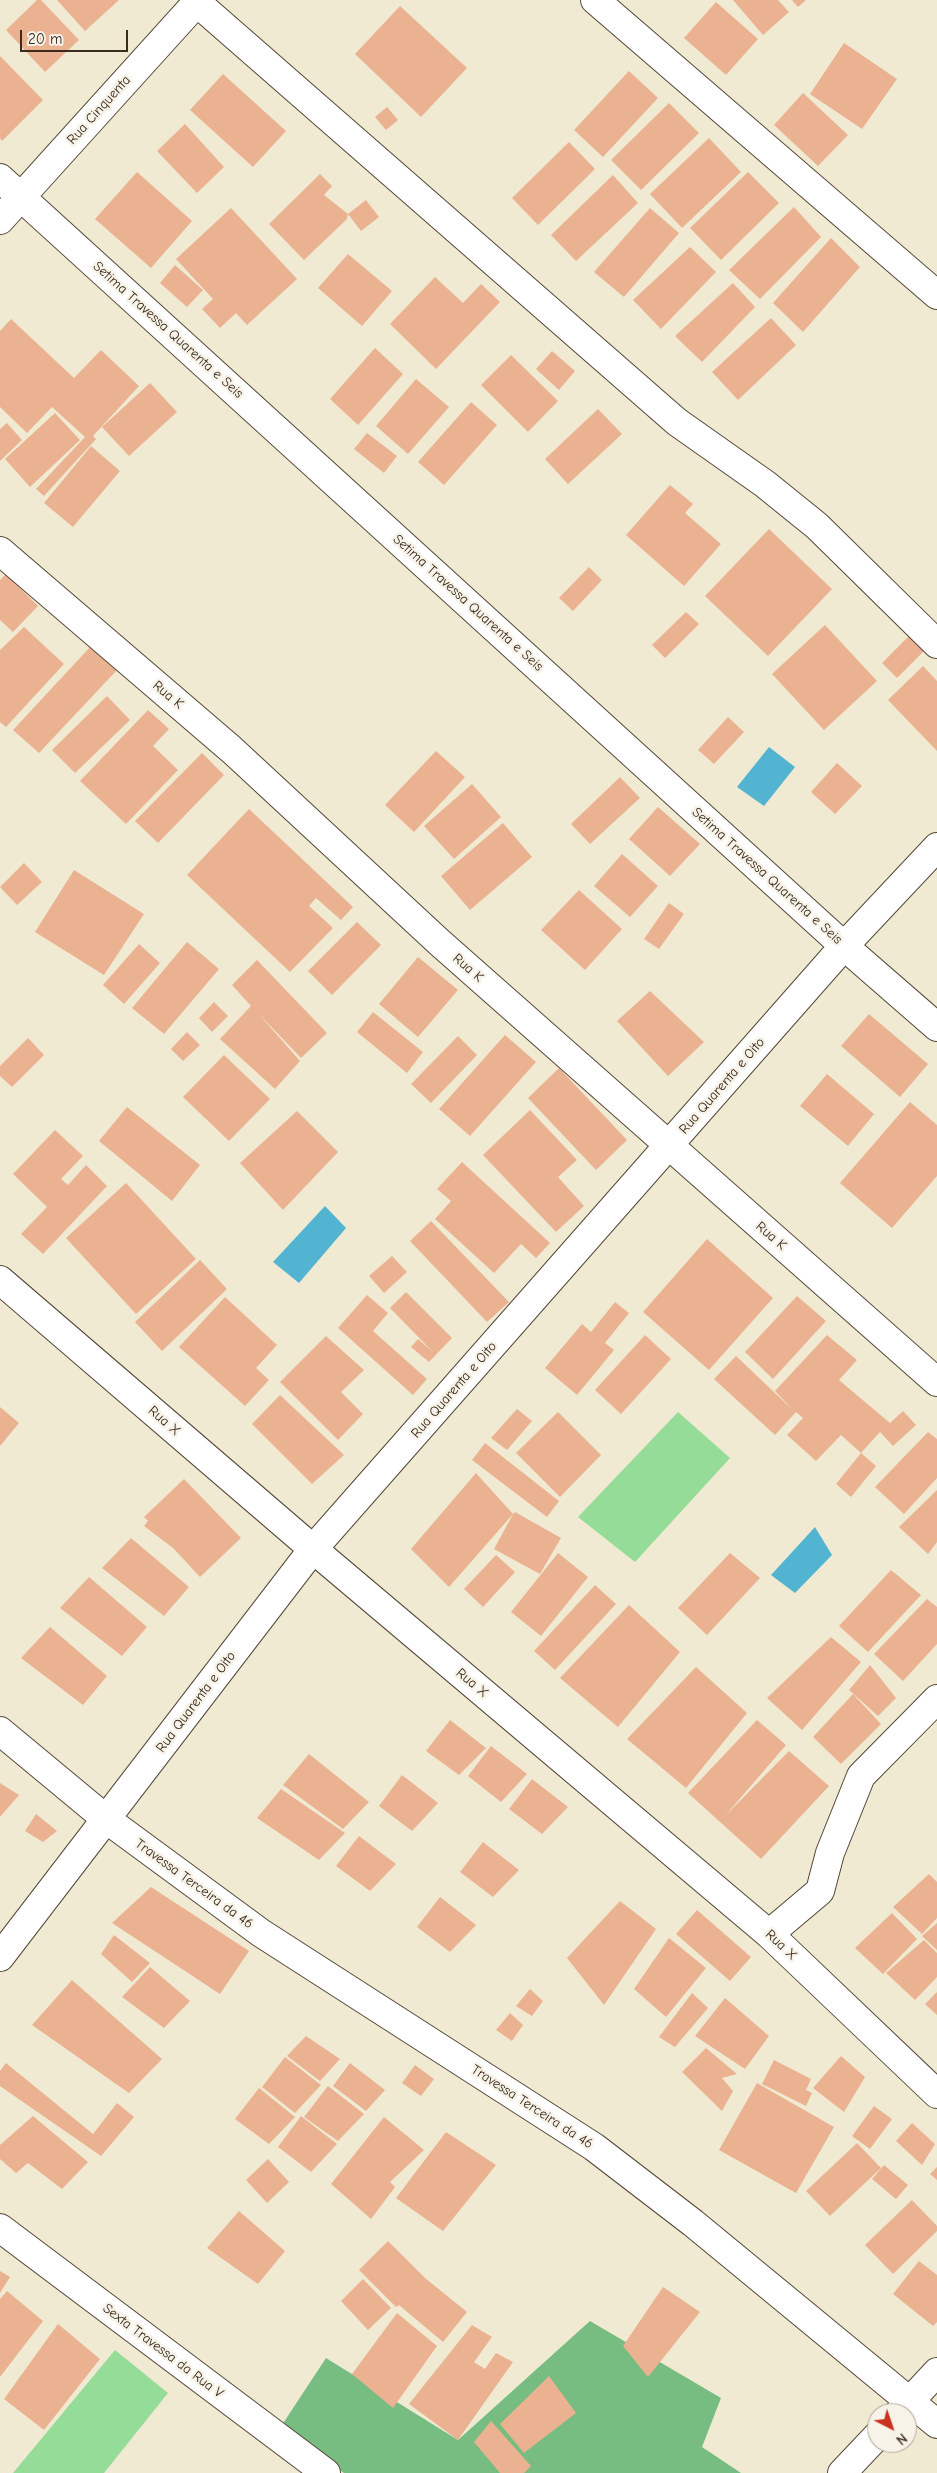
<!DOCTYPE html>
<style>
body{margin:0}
#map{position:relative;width:937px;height:2473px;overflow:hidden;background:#f0ead3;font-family:"Comic Neue",sans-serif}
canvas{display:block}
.north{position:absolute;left:867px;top:2403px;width:50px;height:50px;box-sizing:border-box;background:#f7f3e8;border:1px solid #aca397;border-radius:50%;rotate:139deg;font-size:14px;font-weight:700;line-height:20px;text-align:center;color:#3b2a1e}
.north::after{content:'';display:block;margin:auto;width:18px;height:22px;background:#c8321e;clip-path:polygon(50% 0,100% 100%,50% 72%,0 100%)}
.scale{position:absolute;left:20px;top:30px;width:108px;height:22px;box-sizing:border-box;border:2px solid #3b2a1e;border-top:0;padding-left:6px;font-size:15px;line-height:18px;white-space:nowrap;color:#3b2a1e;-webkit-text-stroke:4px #f7f3e8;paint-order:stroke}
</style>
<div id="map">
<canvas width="937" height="2473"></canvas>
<div class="north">N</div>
<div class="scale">20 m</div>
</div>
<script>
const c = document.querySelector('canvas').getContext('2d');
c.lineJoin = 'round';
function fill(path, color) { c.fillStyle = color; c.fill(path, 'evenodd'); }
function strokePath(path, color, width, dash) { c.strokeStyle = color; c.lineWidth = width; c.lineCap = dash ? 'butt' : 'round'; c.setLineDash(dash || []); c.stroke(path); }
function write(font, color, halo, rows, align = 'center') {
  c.font = font + ' "Comic Neue",sans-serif'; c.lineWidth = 5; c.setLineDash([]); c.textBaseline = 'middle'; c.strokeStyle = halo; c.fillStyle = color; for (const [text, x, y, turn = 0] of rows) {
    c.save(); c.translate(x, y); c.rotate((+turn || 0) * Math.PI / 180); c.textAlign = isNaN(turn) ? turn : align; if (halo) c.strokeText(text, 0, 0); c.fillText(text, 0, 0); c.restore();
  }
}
fill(new Path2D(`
 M678,1412L730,1458L635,1562L578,1517Z
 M115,2350L168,2393L104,2473H13Z`), '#94dc97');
fill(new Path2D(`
 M590,2321L721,2398L702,2447L741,2473H344L280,2428L326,2358L458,2440Z`), '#77bc80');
fill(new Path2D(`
 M769,747L795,767L764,806L737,787Z
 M325,1206L346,1228L299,1283L273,1262Z
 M815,1527L832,1555L795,1593L771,1575Z`), '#53b4d2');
fill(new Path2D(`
 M37,0H41L79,40L45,72L6,30Z
 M57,0H119L85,31Z
 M733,0H778L789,12L763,35Z
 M792,0H806L798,7Z
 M716,2L758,39L726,75L684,38Z
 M400,6L467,68L421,117L355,54Z
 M844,43L897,79L862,129L810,94Z
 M0,56L43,100L2,141L0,138Z
 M629,71L658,98L603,157L574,130Z
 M223,74L286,131L253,167L190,110Z
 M803,93L848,135L818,166L774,125Z
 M669,103L699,133L641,190L611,160Z
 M387,107L398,120L386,130L375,117Z
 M185,124L224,167L197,193L157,151Z
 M709,138L741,172L682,228L650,194Z
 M569,142L595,169L538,225L512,198Z
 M137,172L192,221L151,268L95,219Z
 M748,172L779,203L721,260L690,228Z
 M320,174L332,186L324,195L348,214L347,219L304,260L269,224Z
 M613,175L638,203L576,261L551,235Z
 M366,200L379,217L361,231L348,214Z
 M794,207L821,237L760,299L729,270Z
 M231,208L297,279L247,325L236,313L220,328L202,309L213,299L176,259Z
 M650,208L679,233L624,297L594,272Z
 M831,238L860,267L803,332L773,303Z
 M690,247L716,272L661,329L633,300Z
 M348,254L392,291L362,326L318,288Z
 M175,265L203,290L187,307L160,283Z
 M435,277L463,303L481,284L500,302L436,369L390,324Z
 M733,283L755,307L702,362L675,336Z
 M771,318L796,345L738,400L712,372Z
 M11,319L74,378L101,350L139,386L93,436L96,439L44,496L36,489L85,437L52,407L27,433L0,407V331Z
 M375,348L403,374L358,425L330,399Z
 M552,351L575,371L559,390L536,369Z
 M511,355L558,401L528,432L481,385Z
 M416,379L449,407L408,454L376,426Z
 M150,383L177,412L129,456L102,427Z
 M471,402L497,425L444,485L418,462Z
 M598,409L622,434L568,484L545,459Z
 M55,413L80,440L30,487L5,459Z
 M7,423L22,440L0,461V429Z
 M367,433L397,456L384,473L354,449Z
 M91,446L120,471L73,527L44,503Z
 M670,485L693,504L685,513L721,544L684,586L626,535Z
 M769,529L832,589L768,656L705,596Z
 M589,567L602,580L573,611L559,598Z
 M6,574L38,606L13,632L0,620V580Z
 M686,612L699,624L665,658L652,645Z
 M825,625L877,681L824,730L772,674Z
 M24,627L64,664L6,727L0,722V650Z
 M909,636L924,651L897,678L882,663Z
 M92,645L117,670L39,753L13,730Z
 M923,666L937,681V751L888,700Z
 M107,696L130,720L75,773L52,750Z
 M148,710L169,729L153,746L178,770L126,824L80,781Z
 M728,717L744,732L714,764L698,750Z
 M436,751L465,777L414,832L385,805Z
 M202,753L224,775L158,843L135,821Z
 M837,763L862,786L835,814L811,792Z
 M620,777L640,798L590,844L571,824Z
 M472,784L501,817L454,859L424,826Z
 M658,807L700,844L670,876L629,839Z
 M249,809L353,907L341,920L316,898L309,906L333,928L290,972L187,875Z
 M503,823L532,857L470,910L441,876Z
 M622,854L658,886L630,917L594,886Z
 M24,863L42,882L17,905L0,887Z
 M74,870L144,914L104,975L35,932Z
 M579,890L622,929L585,970L541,930Z
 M669,903L684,914L659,949L644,939Z
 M357,922L381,945L332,995L308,971Z
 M187,942L219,969L164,1034L132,1008Z
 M139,944L160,963L124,1004L103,985Z
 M418,957L458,990L418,1037L379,1004Z
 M257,960L327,1033L301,1058L258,1013L300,1061L275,1089L220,1039L251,1006L232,985Z
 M650,991L704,1042L668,1076L617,1021Z
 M214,1002L228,1016L212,1032L199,1018Z
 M373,1012L423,1052L407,1073L357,1032Z
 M869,1014L928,1064L900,1097L841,1046Z
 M187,1032L200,1045L183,1061L171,1049Z
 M505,1035L536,1062L470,1136L439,1109Z
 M458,1036L477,1055L431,1103L411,1084Z
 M28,1038L44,1055L12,1087L0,1076V1066Z
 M224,1055L270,1099L229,1141L183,1097Z
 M559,1068L627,1140L596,1170L528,1098Z
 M827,1074L874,1114L848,1146L800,1106Z
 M910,1102L937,1125V1176L892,1228L840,1183Z
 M127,1107L200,1165L172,1201L99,1141Z
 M530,1110L577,1160L558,1177L584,1206L556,1232L483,1155Z
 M297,1111L338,1152L283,1210L240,1163Z
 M55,1130L83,1156L61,1179L68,1185L86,1165L107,1186L43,1254L21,1234L47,1207L13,1174Z
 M462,1162L550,1243L536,1258L521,1244L494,1273L435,1219L451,1201L437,1189Z
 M126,1183L196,1259L136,1314L66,1238Z
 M431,1221L509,1302L487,1322L410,1241Z
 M707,1239L773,1298L709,1370L643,1312Z
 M392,1256L407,1272L384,1293L369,1276Z
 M200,1260L227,1289L162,1351L135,1322Z
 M406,1292L452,1338L429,1362L411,1347L418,1339L433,1352L390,1308Z
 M367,1295L388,1313L373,1331L427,1379L413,1395L338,1328Z
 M797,1296L826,1321L773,1379L745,1352Z
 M225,1297L277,1345L256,1368L269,1380L245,1406L179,1347Z
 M615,1302L629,1313L605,1343L614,1350L577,1395L545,1368L582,1324L591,1332Z
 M645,1335L671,1359L621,1414L595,1390Z
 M827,1335L857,1360L839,1380L890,1423L903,1411L916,1425L893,1446L880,1432L861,1453L876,1466L851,1497L836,1484L861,1453L841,1435L816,1461L787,1435L803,1418L796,1412L775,1435L714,1379L736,1356L794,1411L775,1391Z
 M326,1336L364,1370L341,1392L363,1414L338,1440L280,1382Z
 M280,1395L344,1455L312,1484L252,1424Z
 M0,1407L19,1423L0,1446Z
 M517,1409L532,1421L507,1450L491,1438Z
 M558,1412L601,1455L560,1497L516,1453Z
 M928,1432L937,1439V1478L904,1514L875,1487Z
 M485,1443L559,1501L547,1517L472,1460Z
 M476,1473L513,1514L515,1512L561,1538L540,1574L494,1549L513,1514L449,1587L411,1549Z
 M184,1479L241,1538L200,1577L173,1548L144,1526L148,1521L144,1517Z
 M937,1490V1542L928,1554L899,1527Z
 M131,1538L189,1587L164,1616L102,1568Z
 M558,1553L588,1577L541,1636L511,1612Z
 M730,1553L760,1578L707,1635L678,1608Z
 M496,1555L515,1572L483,1607L464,1589Z
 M891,1570L921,1595L868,1652L839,1626Z
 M89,1577L147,1627L122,1656L60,1608Z
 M595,1585L616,1604L555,1670L534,1651Z
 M927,1599L937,1607V1644L903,1681L874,1654Z
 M629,1605L680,1652L618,1727L560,1678Z
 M50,1627L107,1676L83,1705L21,1658Z
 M831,1637L861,1662L802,1730L767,1698Z
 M870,1665L896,1698L878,1716L849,1690Z
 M696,1667L747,1713L686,1788L627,1739Z
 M853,1694L881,1724L841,1764L813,1737Z
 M450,1720L486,1748L459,1775L426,1751Z
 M757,1720L786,1745L725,1816L789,1751L829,1786L761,1859L688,1793Z
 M491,1746L527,1774L501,1802L468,1776Z
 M309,1754L369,1802L343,1829L283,1785Z
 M402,1775L438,1803L412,1831L379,1806Z
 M532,1779L568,1807L542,1834L509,1809Z
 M0,1783L19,1795L0,1817Z
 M281,1789L345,1833L319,1860L257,1818Z
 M36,1814L57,1831L43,1842L25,1831Z
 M359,1836L396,1864L370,1891L336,1866Z
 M483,1842L519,1870L493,1897L460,1872Z
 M929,1874L937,1882V1918L922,1934L893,1907Z
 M151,1887L249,1951L220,1994L112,1923Z
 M440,1897L476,1925L450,1952L417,1927Z
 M620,1901L656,1929L604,2005L567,1958Z
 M697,1910L751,1957L730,1981L676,1934Z
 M892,1913L917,1939L883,1974L855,1948Z
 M937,1923V1950L922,1936Z
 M114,1935L150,1963L132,1982L101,1954Z
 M669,1938L706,1968L666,2017L634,1989Z
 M924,1940L937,1953V1977L915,2000L886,1973Z
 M150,1967L190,2001L164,2028L122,1997Z
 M72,1980L162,2059L129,2093L32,2025Z
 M530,1989L543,2001L532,2016L516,2006Z
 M937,1992V2015L925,2004Z
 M692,1993L708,2008L675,2047L659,2037Z
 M725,1998L769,2036L745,2069L695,2036Z
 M510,2013L523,2025L512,2041L496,2030Z
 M306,2036L340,2059L320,2081L287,2056Z
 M706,2048L737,2074L722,2078L733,2091L722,2111L682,2072Z
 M841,2056L865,2077L844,2112L813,2088Z
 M285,2057L321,2085L295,2113L262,2087Z
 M774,2060L811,2079L806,2090L812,2093L806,2106L762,2084Z
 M6,2063L93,2134L117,2103L134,2117L101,2156L0,2086V2071Z
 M350,2063L385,2090L366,2111L333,2086Z
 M415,2065L434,2079L421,2096L402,2083Z
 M757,2083L834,2127L796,2193L719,2150Z
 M328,2086L364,2114L338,2141L304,2117Z
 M259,2088L295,2117L269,2144L235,2119Z
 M874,2106L892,2119L870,2149L852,2136Z
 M33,2116L88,2162L62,2189L28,2163L16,2173L0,2159V2145Z
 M301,2116L337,2144L311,2172L278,2147Z
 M384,2117L424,2150L390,2182L395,2187L371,2219L331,2184Z
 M912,2123L935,2144L922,2165L896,2141Z
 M446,2132L496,2165L443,2231L396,2198Z
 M857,2143L881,2168L830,2216L806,2191Z
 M268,2159L289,2182L267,2203L246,2180Z
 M884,2165L908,2185L896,2199L872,2179Z
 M937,2167V2180L930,2174Z
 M912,2200L937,2226V2231L893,2274L865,2245Z
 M239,2211L285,2251L258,2284L207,2248Z
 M388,2241L425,2278L467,2312L443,2342L399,2305L396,2307L359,2270Z
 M919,2261L937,2275V2322L933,2326L893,2294Z
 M0,2271L10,2277L0,2293Z
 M363,2279L391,2308L368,2330L341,2301Z
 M663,2287L700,2312L648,2377L623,2346Z
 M7,2291L43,2321L0,2377V2299Z
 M397,2313L437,2346L393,2408L352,2374Z
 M58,2324L100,2359L44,2430L4,2399Z
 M472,2325L492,2337L474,2362L485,2369L496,2353L513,2362L458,2440L409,2404Z
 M549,2376L576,2413L524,2453L500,2424Z
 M491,2421L531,2466L524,2473H500L474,2442Z`), '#eab291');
const minor = new Path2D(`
 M194,0L677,422L765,484L817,526L937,644
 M595,0L937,295
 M0,178L844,946L937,1027
 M0,220L199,0
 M0,551L232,750L439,942L937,1382
 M0,1280L313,1549L769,1934L937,2094
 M0,1731L106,1819L261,1933L594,2147L693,2223L937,2424
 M769,1934L820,1891L830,1853L861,1776L937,1699
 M0,1957L313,1549L844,946L937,847
 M0,2228L326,2473
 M899,2413L937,2372
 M842,2473L877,2436`);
strokePath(minor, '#564739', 30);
strokePath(minor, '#fff', 28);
write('14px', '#3b2a1e', '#f7f3e8', [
 ["Rua Cinquenta",99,110,-48],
 ["Setima Travessa Quarenta e Seis",168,330,42],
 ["Setima Travessa Quarenta e Seis",468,603,42],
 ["Rua K",168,695,40],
 ["Setima Travessa Quarenta e Seis",767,876,42],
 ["Rua K",468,968,41],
 ["Rua Quarenta e Oito",722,1086,-49],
 ["Rua K",771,1236,41],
 ["Rua Quarenta e Oito",454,1390,-49],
 ["Rua X",164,1421,41],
 ["Rua X",472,1683,40],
 ["Rua Quarenta e Oito",196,1702,-53],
 ["Travessa Terceira da 46",194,1884,36],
 ["Rua X",781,1945,43],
 ["Travessa Terceira da 46",532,2107,33],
 ["Sexta Travessa da Rua V",163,2351,37]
]);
</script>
